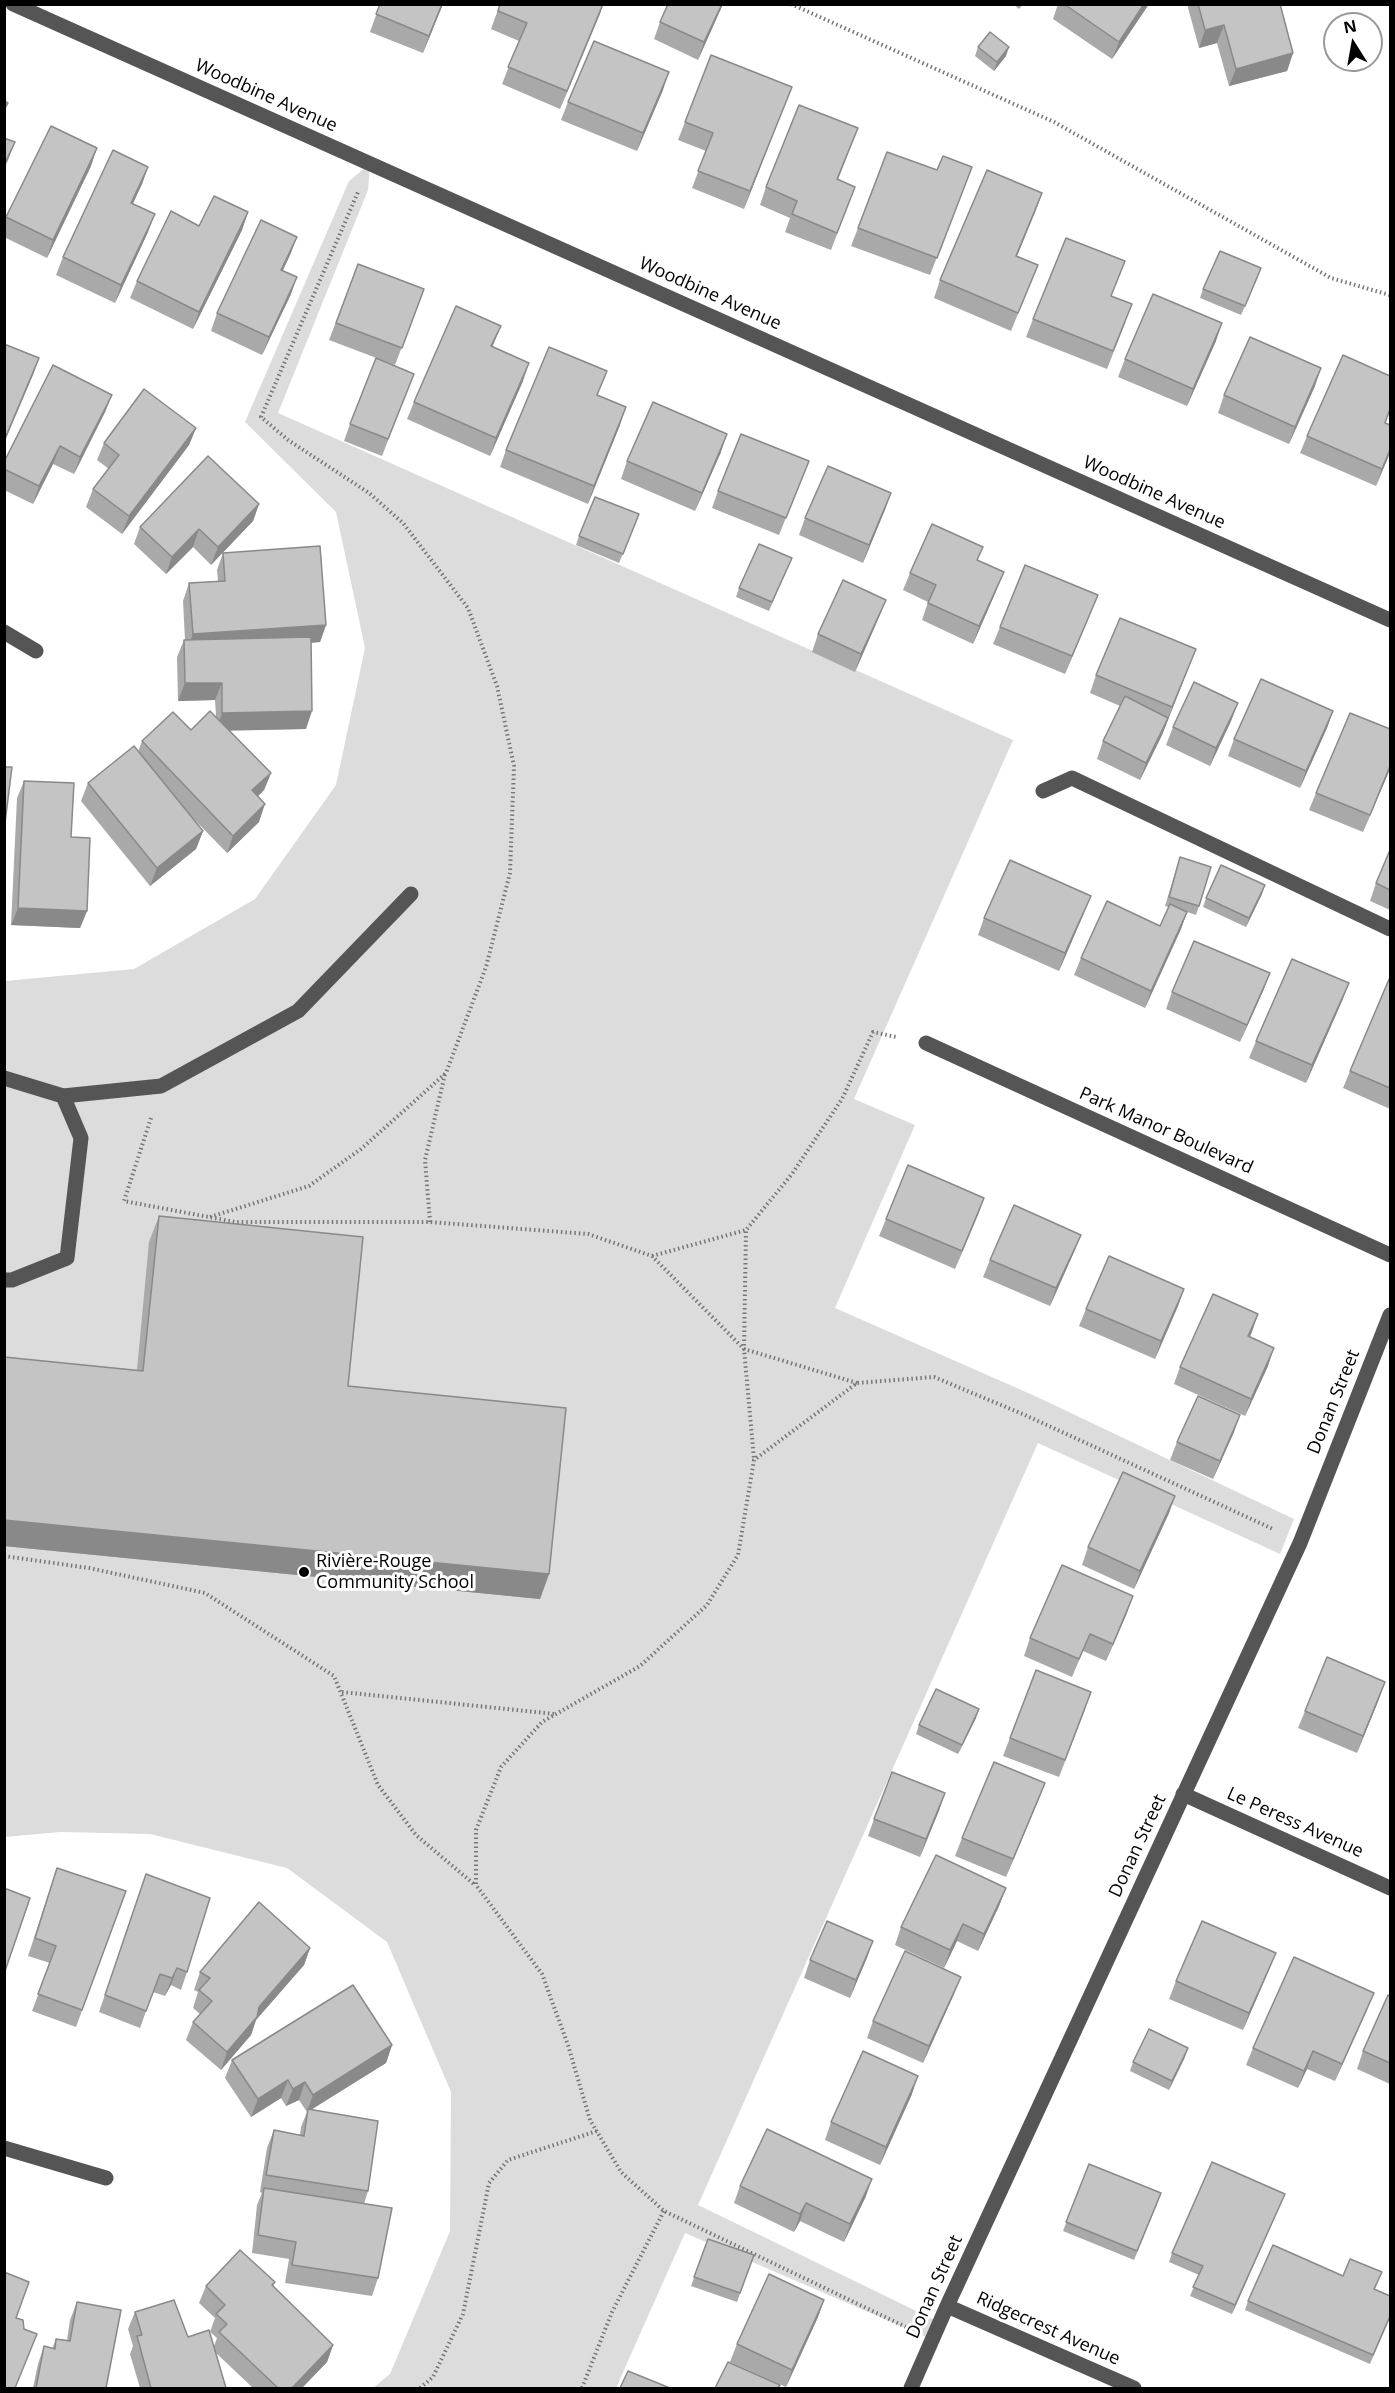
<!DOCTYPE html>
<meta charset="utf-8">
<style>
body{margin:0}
#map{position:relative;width:1395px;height:2393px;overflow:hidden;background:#fff;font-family:"Open Sans",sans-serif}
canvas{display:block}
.frame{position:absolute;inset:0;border:6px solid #000;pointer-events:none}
.north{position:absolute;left:1323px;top:12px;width:60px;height:60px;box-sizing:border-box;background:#fff;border:2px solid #999;border-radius:50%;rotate:349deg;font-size:16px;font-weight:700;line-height:24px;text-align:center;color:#000}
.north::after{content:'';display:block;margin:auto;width:21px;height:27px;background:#000;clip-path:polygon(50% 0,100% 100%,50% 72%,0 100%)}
</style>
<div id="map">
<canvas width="1395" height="2393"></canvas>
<div class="frame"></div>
<div class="north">N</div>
</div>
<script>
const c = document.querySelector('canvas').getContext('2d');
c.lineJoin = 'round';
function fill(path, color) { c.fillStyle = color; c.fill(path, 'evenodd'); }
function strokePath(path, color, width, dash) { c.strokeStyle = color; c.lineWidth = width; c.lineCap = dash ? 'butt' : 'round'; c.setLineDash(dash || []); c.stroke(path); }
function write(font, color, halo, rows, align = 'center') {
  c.font = font + ' "Open Sans",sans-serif'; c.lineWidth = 6; c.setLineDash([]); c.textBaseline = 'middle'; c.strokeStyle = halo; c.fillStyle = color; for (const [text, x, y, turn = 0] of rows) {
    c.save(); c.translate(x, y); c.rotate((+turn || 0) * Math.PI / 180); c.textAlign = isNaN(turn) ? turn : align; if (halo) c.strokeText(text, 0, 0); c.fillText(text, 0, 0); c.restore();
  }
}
fill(new Path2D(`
 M370,164L368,190L278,413L1013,740L854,1099L915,1125L835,1308L1035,1396L1294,1519L1280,1554L1038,1443L698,2205L939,2322L933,2340L685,2233L616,2388H373L390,2374L450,2231L451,2092L387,1942L287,1868L150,1834L60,1832L5,1837V981L134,969L255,899L336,785L365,648L336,512L245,422L349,181Z`), '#dcdcdc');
strokePath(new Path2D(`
 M791,4L1054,122L1331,278L1390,295
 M151,1118L124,1201L235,1222H430L588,1234L652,1256L744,1349L754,1459
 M210,1217L309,1186L361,1149L446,1073L486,967L510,873L514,766L497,686L468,608L403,523L369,493L288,440L261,417L358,192
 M430,1222L425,1160L445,1074
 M652,1256L746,1230
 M857,1383L744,1349L746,1230L792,1174L842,1099L873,1032L896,1037
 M4,1556L89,1568L205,1593L334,1676L378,1785L416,1835L475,1885
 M342,1692L555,1714
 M906,2327L664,2211L621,2172L590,2120L568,2045L542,1974L476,1885V1830L501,1767L542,1722L640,1666L707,1605L738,1555L754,1460L857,1383L934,1377L1025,1415L1273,1529
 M420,2388L433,2377L463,2314L489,2183L508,2160L597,2131
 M582,2388L612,2312L664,2211`), '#777', 4, [1.5, 3]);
strokePath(new Path2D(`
 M13,4L1390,620
 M4,632L36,651
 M1043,791L1072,778L1390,929
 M926,1043L1390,1255
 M4,1078L63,1096L161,1086L298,1011L411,894
 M4,1280H12L67,1258L81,1138L63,1096
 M1183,1794L1390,1888
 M4,2148L106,2178
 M947,2306L1134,2388
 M911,2388L947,2306L1300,1543L1390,1315`), '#555', 15);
fill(new Path2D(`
 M380,4H443L423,53L370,32Z
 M500,4H603L560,109L502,84L519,41L491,29Z
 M668,4H723L698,60L654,39L660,22Z
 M1013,4H1023L1019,9Z
 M1058,4H1149L1112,59L1053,19Z
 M1187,4H1280L1293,53L1287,71L1229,86L1217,43L1199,48Z
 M978,47L1006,56L994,71L975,56Z
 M663,90L637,151L561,120L568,102Z
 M785,104L744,209L692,188L706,151L678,140L685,122Z
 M851,146L838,180L855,187L831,250L785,232L790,218L760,205L766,187Z
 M91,166L47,258L4,237V221L6,217Z
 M148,167L142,184L132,204L148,232L115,303L56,275L63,257Z
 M972,167L930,275L851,246L858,228L937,170Z
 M1042,193L1017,256L1031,282L1011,331L934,298L940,280Z
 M248,212L242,230L193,329L130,298L137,281L199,226Z
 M297,237L290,255L283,270L291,294L262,355L211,331L217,313Z
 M358,264L424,289L395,365L329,340Z
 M1258,277L1241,315L1200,298L1203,289Z
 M1112,296L1126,321L1107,369L1026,337L1033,319Z
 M1216,341L1187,406L1118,377L1125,359Z
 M414,374L382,456L344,441L350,424Z
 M523,381L490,456L407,419L414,402Z
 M1315,386L1289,444L1218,413L1224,395Z
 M112,395L105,412L74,474L53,464L33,504L4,490V462Z
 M598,395L620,425L588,504L500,467L506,450Z
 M1390,411L1385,423L1390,425V453L1376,486L1300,453L1307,436Z
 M196,428L189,445L122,534L86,507L93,489L109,469L97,460L104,443Z
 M721,452L695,511L621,479L627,461Z
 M802,478L779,535L712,508L718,491Z
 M891,493L863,563L799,535L805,518Z
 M259,504L253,521L211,565L193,547L166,574L134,544L140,527Z
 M639,514L619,563L576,545L579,536Z
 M223,553L326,625L320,642L311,643L306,729L229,730L271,773L264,790L258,796L259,822L227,853L187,812L203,831L196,849L150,886L81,801L88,783L138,752L142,741L191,730L216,716L215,700L178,701L177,657L184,640H185L183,601L189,583L218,581L217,570Z
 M978,560L997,589L973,644L922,620L928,602L903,590L910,573Z
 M788,567L769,611L736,597L739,588Z
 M886,600L879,617L855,672L812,652L818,634Z
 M1091,612L1065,674L993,644L1000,627Z
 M1196,649L1162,735L1140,780L1097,759L1103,741L1120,706L1090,693L1096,675Z
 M1238,703L1231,721L1210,766L1166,745L1173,727Z
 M1333,711L1327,728L1300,788L1228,756L1234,739Z
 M1390,729V769L1363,832L1309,810L1316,793Z
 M24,781L71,837L87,911L80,928L11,925L17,798Z
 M1390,850V910L1370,901L1376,883Z
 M1180,857L1199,906L1196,915L1187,912L1181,929L1145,1008L1074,975L1081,958L1160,926L1169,907L1165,906Z
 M1262,894L1246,927L1203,907L1206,898Z
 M1084,913L1059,971L978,935L984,918Z
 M1270,973L1263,991L1240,1042L1166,1009L1172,992Z
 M1390,977V1109L1343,1088L1350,1071Z
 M1349,983L1342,1001L1306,1083L1249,1058L1256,1041Z
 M984,1198L955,1269L879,1236L886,1219Z
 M159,1216L348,1386L549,1574L540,1599L4,1546V1357L137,1370L149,1242Z
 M1081,1235L1074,1252L1050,1306L983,1277L990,1260Z
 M1184,1289L1178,1306L1155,1359L1079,1326L1086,1309Z
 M1258,1314L1249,1337L1268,1366L1245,1416L1174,1384L1180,1367Z
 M1234,1432L1213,1479L1170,1460L1177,1442Z
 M1175,1496L1169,1513L1134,1589L1082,1565L1088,1547Z
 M1127,1613L1106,1661L1083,1651L1072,1677L1024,1656L1030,1638Z
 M1036,1670L1085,1710L1059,1777L1003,1756Z
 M1379,1699L1357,1753L1298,1728L1305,1711Z
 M976,1718L958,1754L916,1734L919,1725Z
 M1045,1783L1038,1801L1006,1877L955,1856L962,1838Z
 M945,1793L920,1857L868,1836L874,1819Z
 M57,1868L126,1891L76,2027L32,2011L50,1963L28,1956Z
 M1006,1888L999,1906L978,1951L957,1941L944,1968L895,1945L901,1927Z
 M140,1892L187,1972L181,1990L171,1985L165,1996L153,1992L140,2028L99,2012Z
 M873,1941L850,1998L804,1978L810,1960Z
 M310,1948L304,1965L256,2020L251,2035L221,2070L186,2040L193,2022L200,2014L193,2008L198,1992L194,1990L200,1972Z
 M1269,1970L1243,2030L1169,1999L1176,1981Z
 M954,1994L923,2063L867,2038L873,2021Z
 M1390,1996V2084L1357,2069L1363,2051Z
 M1367,2010L1335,2081L1307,2069L1298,2088L1246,2065L1253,2048Z
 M392,2045L386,2063L311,2110L368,2191L364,2204L378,2278L372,2296L285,2283L289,2259L252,2253L257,2205L262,2193L260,2192L267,2148L274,2130L300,2135L301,2127L307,2112L299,2100L286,2106L281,2098L251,2117L225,2078L232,2060Z
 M1185,2057L1169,2090L1130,2071L1133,2062Z
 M912,2094L880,2165L825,2140L831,2122Z
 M1089,2164L1158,2202L1134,2260L1063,2231Z
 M740,2186L866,2196L844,2242L800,2221L794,2232L734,2203Z
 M1281,2203L1232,2314L1190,2296L1199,2275L1169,2262L1172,2253Z
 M708,2239L754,2255L737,2302L691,2286Z
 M1382,2272L1375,2289L1390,2296V2318L1370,2364L1245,2310L1248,2301L1343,2276Z
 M275,2282L273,2287L333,2345L327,2362L302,2388H253L216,2353L226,2388H140L130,2354L133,2346L128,2329L135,2312L188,2337L214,2346L217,2338L210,2332L215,2318L199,2303L206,2286Z
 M824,2300L818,2317L786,2387L730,2362L737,2344Z
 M77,2302L106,2388H33L38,2364L44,2346L52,2349L56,2339L67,2340L70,2320Z`), '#a9a9a9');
fill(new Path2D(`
 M442,4H443L423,53L429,36Z
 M603,4L600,14L560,109L567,91Z
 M722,4H723L698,60L704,42Z
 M1144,4H1149L1112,59L1119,42Z
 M1224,25L1217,43L1199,48L1205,30Z
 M1009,47L1006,56L994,71L997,62Z
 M1293,53L1287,71L1229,86L1236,69Z
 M669,72L663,90L637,151L643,133Z
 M792,87L785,104L744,209L750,191Z
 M15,142L8,160L4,168V165Z
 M97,148L91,166L47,258L53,240Z
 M148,167L142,184L125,221L131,203Z
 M1042,193L1036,210L1010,273L1016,256Z
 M248,212L242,230L193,329L199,312Z
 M155,214L148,232L115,303L121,285Z
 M297,237L290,255L275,287L281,270Z
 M297,277L291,294L262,355L269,337Z
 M1222,323L1216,341L1187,406L1193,389Z
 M501,326L494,343L485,363L491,346Z
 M39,358L33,375L4,443V441Z
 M529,363L523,381L490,456L496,438Z
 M1321,368L1315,386L1289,444L1295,427Z
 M112,395L105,412L74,474L80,457Z
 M626,407L620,425L588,504L594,486Z
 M196,428L189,445L122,534L129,516Z
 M727,434L721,452L695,511L702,493Z
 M60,446L53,464L33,504L39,486Z
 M1390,450V453L1376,486L1382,469Z
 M891,493L885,510L863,563L869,545Z
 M259,504L253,521L211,565L218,547Z
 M199,529L193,547L166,574L172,557Z
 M1004,572L997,589L973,644L979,626Z
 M1098,595L1091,612L1065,674L1072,656Z
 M886,600L879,617L855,672L861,654Z
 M326,625L320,642L186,652L193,634Z
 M1196,649L1162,735L1140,780L1146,763L1168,718Z
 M185,683H222L215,700L178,701Z
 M1238,703L1231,721L1210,766L1216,748Z
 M312,711L306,729L216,731L222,713Z
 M1333,711L1327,728L1300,788L1306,771Z
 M1390,766V769L1363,832L1370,815Z
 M271,773L264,790L246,808L252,790Z
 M265,804L259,822L227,853L233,836Z
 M203,831L196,849L150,886L157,868Z
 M1265,885L1262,894L1246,927L1249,918Z
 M1091,896L1084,913L1059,971L1065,953Z
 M18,908L87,911L80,928L11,925Z
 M1187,912L1181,929L1145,1008L1151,991Z
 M1270,973L1263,991L1240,1042L1247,1025Z
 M1349,983L1342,1001L1306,1083L1312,1065Z
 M984,1198L978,1215L955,1269L962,1251Z
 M1081,1235L1074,1252L1050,1306L1056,1288Z
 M1184,1289L1178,1306L1155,1359L1161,1341Z
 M1258,1314L1252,1332L1242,1354L1248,1336Z
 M1274,1348L1268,1366L1245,1416L1251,1399Z
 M1240,1415L1234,1432L1213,1479L1220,1461Z
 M1175,1496L1169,1513L1134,1589L1140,1571Z
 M4,1520L549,1574L540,1599L4,1546Z
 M1133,1596L1127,1613L1106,1661L1113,1644Z
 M1385,1682L1379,1699L1357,1753L1363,1736Z
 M979,1709L976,1718L958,1754L962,1745Z
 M1045,1783L1038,1801L1006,1877L1013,1859Z
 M945,1793L939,1811L920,1857L926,1839Z
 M1006,1888L999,1906L978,1951L984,1934Z
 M963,1924L957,1941L944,1968L950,1950Z
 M873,1941L867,1958L850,1998L856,1980Z
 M310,1948L304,1965L256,2020L251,2035L221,2070L227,2052L259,2007Z
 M1276,1953L1269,1970L1243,2030L1249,2013Z
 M177,1968L171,1985L165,1996L172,1978Z
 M961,1977L954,1994L923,2063L929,2046Z
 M1374,1993L1367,2010L1335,2081L1342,2064Z
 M392,2045L386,2063L307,2112L313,2095Z
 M1188,2048L1185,2057L1169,2090L1172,2081Z
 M1313,2051L1307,2069L1298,2088L1304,2071Z
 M918,2076L912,2094L880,2165L886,2147Z
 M288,2080L281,2098L251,2117L258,2099Z
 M305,2082L299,2100L286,2106L293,2089Z
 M872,2179L866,2196L844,2242L850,2224Z
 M1285,2194L1281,2203L1232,2314L1235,2305Z
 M806,2203L800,2221L794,2232L800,2214Z
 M824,2300L818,2317L786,2387L792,2370Z
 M333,2345L327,2362L302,2388H292Z`), '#898989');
const building = new Path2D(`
 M380,4H442L429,36L376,14Z
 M500,4H603L567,91L508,67L527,23L498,11Z
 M668,4H722L704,42L660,22Z
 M1064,4H1144L1119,42Z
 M1198,4H1280L1293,53L1236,69L1224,25L1205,30Z
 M990,32L1009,47L997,62L978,47Z
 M594,41L669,72L643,133L568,102Z
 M711,55L792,87L750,191L698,171L713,133L685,122Z
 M4,101L8,103L4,110Z
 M799,105L858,128L837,179L855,187L837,233L792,214L797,201L766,187Z
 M51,126L97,148L53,240L6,217Z
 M4,138L15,142L4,165Z
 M113,150L148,167L131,203L155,214L121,285L63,257Z
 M887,152L937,170L943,156L972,167L937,258L858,228Z
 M987,170L1042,193L1016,256L1038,265L1018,313L940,280Z
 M214,196L248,212L199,312L137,281L171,211L199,226Z
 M261,220L297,237L281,270L297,277L269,337L217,313Z
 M1066,238L1125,261L1111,296L1132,304L1113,351L1033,319Z
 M1220,251L1261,268L1245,306L1203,289Z
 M358,264L424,289L402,348L336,323Z
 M1153,294L1222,323L1193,389L1125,359Z
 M456,306L501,326L491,346L529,363L496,438L414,402Z
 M1250,337L1321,368L1295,427L1224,395Z
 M4,344L39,358L4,441Z
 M549,347L607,371L597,395L626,407L594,486L506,450Z
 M1343,355L1390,376V409L1385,423L1390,425V450L1382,469L1307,436Z
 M376,358L414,374L388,439L350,424Z
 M53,365L112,395L80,457L60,446L39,486L4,469V462Z
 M144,389L196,428L129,516L93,489L119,455L104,443Z
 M653,402L727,434L702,493L627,461Z
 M741,434L809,461L786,518L718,491Z
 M208,456L259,504L218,547L199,529L172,557L140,527Z
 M828,466L891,493L869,545L805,518Z
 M595,497L639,514L623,554L579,536Z
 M932,524L983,547L977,560L1004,572L979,626L928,603L936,585L910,573Z
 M759,544L792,558L772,602L739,588Z
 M320,546L326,625L193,634L189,583L225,581L223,553Z
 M1025,565L1098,595L1072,656L1000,627Z
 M843,580L886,600L861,654L818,634Z
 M1120,618L1196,649L1172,707L1096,675Z
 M311,637L312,711L222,713V683H185L184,640Z
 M1261,679L1333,711L1306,771L1234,739Z
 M1194,682L1238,703L1216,748L1173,727Z
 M1125,696L1168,718L1146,763L1103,741Z
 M210,711L271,773L252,790L265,804L233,836L142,741L173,712L191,730Z
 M1350,713L1390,729V766L1370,815L1316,793Z
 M134,746L203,831L157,868L88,783Z
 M4,767H12L4,831Z
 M24,781L74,783L71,837L90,838L87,911L18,908Z
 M1390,850V890L1376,883Z
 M1180,857L1211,867L1199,906L1169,897Z
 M1010,860L1091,896L1065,953L984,918Z
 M1221,865L1265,885L1249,918L1206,898Z
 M1107,901L1160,926L1170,904L1187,912L1151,991L1081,958Z
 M1194,941L1270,973L1247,1025L1172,992Z
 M1292,959L1349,983L1312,1065L1256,1041Z
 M1390,977V1088L1350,1071Z
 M908,1165L984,1198L962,1251L886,1219Z
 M1014,1205L1081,1235L1056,1288L990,1260Z
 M159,1216L363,1237L348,1386L566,1408L549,1574L4,1520V1357L143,1371Z
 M1109,1256L1184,1289L1161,1341L1086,1309Z
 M1213,1294L1258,1314L1248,1336L1274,1348L1251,1399L1180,1367Z
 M1198,1396L1240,1415L1220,1461L1177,1442Z
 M1123,1472L1175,1496L1140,1571L1088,1547Z
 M1062,1565L1133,1596L1113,1644L1090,1634L1079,1659L1030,1638Z
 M1327,1657L1385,1682L1363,1736L1305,1711Z
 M1036,1670L1091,1692L1065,1760L1010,1738Z
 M936,1689L979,1709L962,1745L919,1725Z
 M994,1762L1045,1783L1013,1859L962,1838Z
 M892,1772L945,1793L926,1839L874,1819Z
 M936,1855L1006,1888L984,1934L963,1924L950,1950L901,1927Z
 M57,1868L126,1891L82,2010L38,1994L56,1946L35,1938Z
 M146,1874L210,1898L187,1972L177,1968L172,1978L160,1974L146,2011L105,1995Z
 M4,1888L30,1898L4,1974Z
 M259,1902L310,1948L259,2007L257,2017L227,2052L193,2022L212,2001L199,1990L210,1978L200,1972Z
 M827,1921L873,1941L856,1980L810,1960Z
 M1202,1921L1276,1953L1249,2013L1176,1981Z
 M905,1951L961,1977L929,2046L873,2021Z
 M1294,1957L1374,1993L1342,2064L1313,2051L1304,2071L1253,2048Z
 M353,1985L392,2045L313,2095L305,2082L293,2089L288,2080L258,2099L232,2060Z
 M1388,1995L1390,1996V2063L1363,2051Z
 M1149,2029L1188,2048L1172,2081L1133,2062Z
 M863,2051L918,2076L886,2147L831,2122Z
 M308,2109L378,2121L368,2191L266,2175L274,2130L304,2136Z
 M767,2129L872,2179L850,2224L806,2203L800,2214L740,2186Z
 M1212,2162L1285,2194L1235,2305L1193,2287L1203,2266L1172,2253Z
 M1089,2164L1161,2193L1137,2251L1066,2222Z
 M264,2188L392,2208L378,2278L292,2265L296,2242L258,2235Z
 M708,2239L754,2255L740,2293L694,2277Z
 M1273,2245L1343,2276L1350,2259L1382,2272L1374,2289L1390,2296V2316L1373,2355L1248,2301Z
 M240,2250L275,2282L272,2285L333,2345L292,2388H278L219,2332L227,2324L216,2314L225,2305L206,2286Z
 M4,2272L29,2282L16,2318L23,2320L24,2329L37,2334L15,2388H4Z
 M769,2274L824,2300L792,2370L737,2344Z
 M174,2300L188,2337L209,2330L226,2388H151L137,2336L142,2335L135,2312Z
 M77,2302L121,2310L106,2388H36L44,2346L55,2349L56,2339L70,2341Z
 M728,2362L780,2385L778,2388H715Z
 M628,2371L670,2388H620Z`);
fill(building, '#c4c4c4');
strokePath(building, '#898989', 1.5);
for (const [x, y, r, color] of [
 [304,1572,6,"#000"]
]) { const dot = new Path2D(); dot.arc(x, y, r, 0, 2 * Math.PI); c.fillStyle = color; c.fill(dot); strokePath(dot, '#fff', 2); }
write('18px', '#000', '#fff', [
 ["Woodbine Avenue",266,96,24],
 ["Woodbine Avenue",710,294,24],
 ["Woodbine Avenue",1154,493,24],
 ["Park Manor Boulevard",1166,1131,24],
 ["Donan Street",1334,1402,-68],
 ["Le Peress Avenue",1295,1823,24],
 ["Donan Street",1138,1846,-65],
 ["Donan Street",935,2287,-66],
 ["Ridgecrest Avenue",1048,2329,24]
]);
write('18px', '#000', '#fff', [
 ["Rivière-Rouge",316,1562],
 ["Community School",316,1583]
], 'left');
</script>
